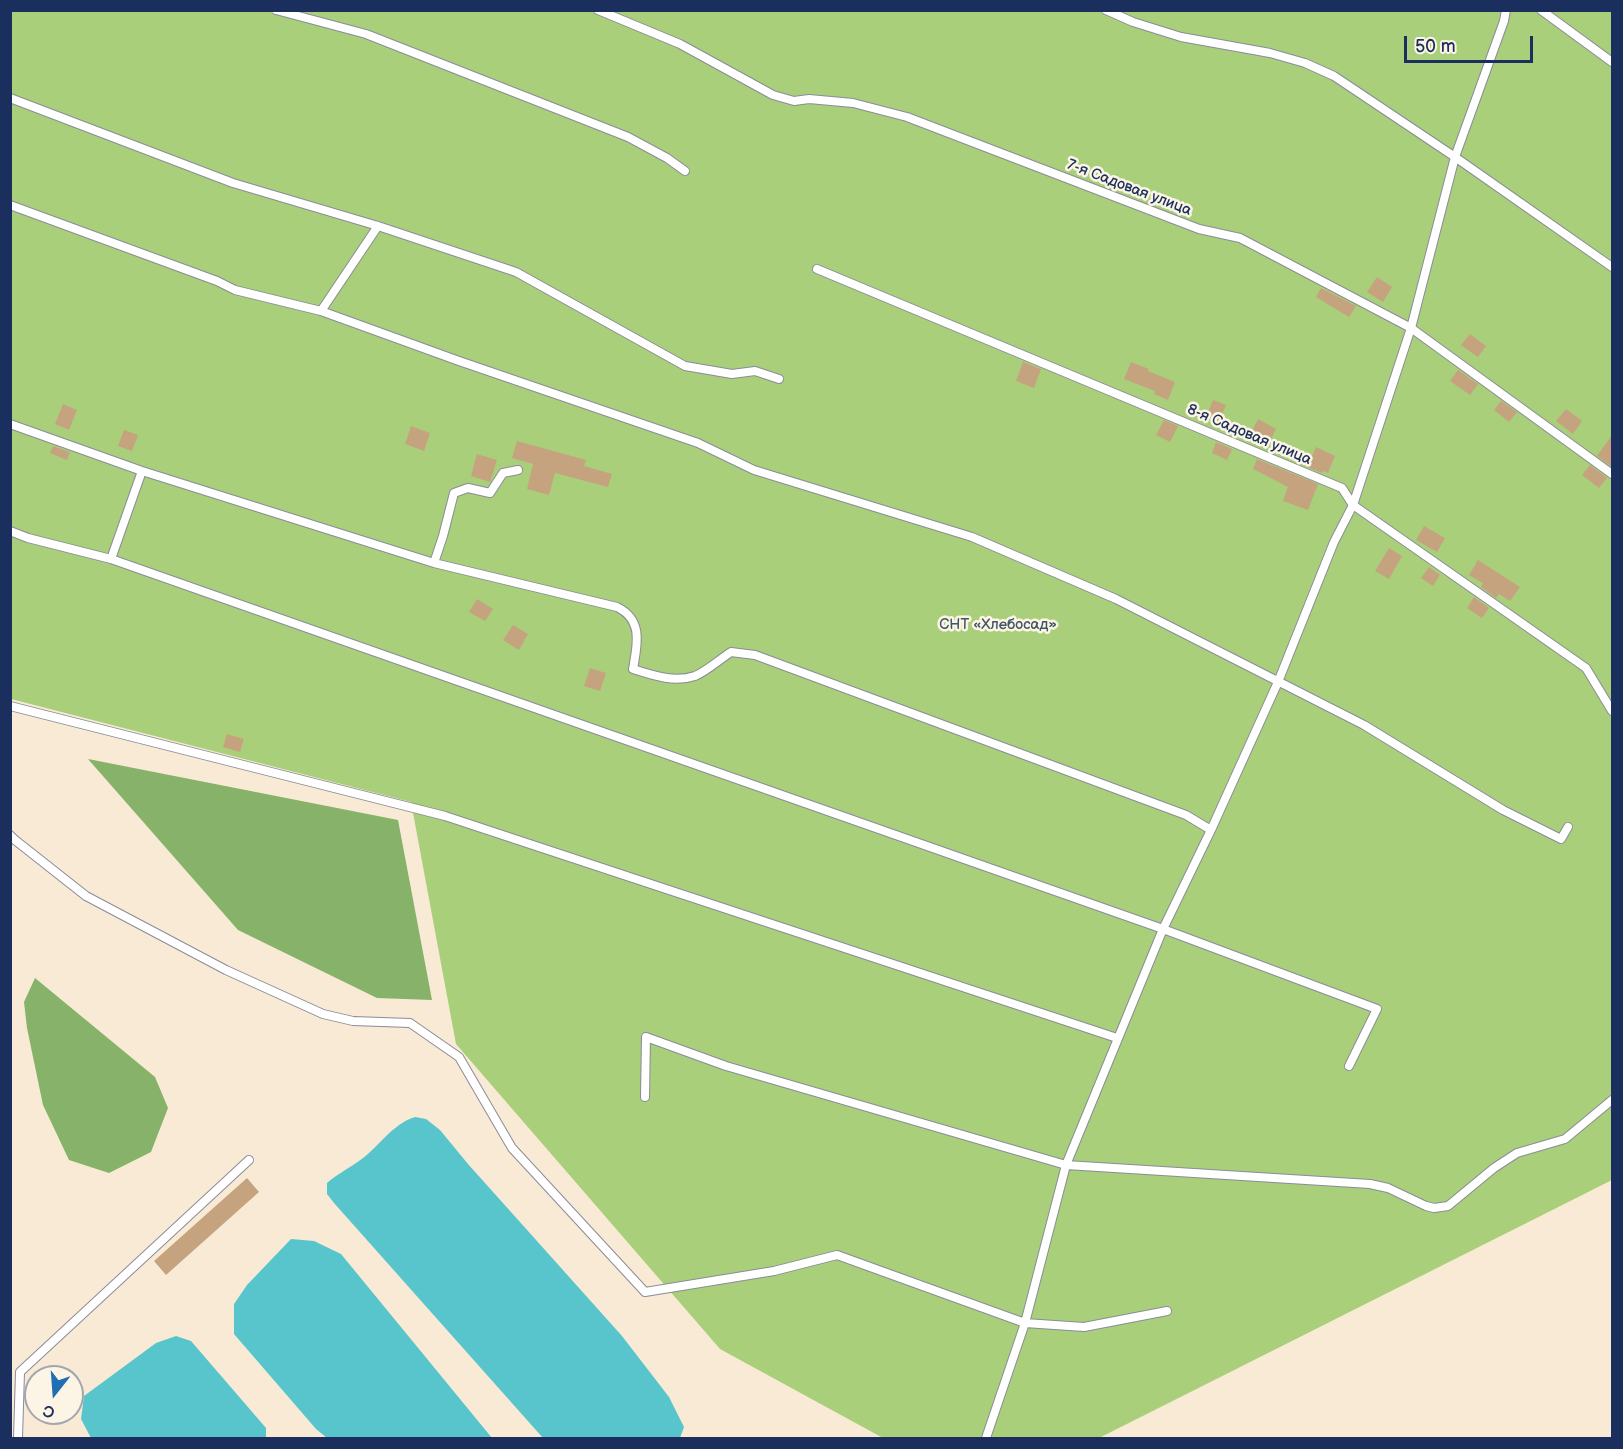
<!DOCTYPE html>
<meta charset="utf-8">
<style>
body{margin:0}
#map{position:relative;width:1623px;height:1449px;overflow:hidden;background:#f8ead4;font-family:"Balsamiq Sans",sans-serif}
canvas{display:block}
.frame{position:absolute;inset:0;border:12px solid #1b2f5e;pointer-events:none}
.north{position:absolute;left:24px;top:1365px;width:60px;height:60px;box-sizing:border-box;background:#fcf5e5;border:2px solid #a2a6af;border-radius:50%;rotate:197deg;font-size:16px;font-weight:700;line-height:24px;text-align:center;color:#1b2f5e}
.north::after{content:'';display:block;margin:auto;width:21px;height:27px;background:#1f6fb2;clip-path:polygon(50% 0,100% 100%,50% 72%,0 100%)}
.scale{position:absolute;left:1404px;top:36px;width:129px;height:27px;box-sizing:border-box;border:3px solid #1b2f5e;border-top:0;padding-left:8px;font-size:18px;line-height:21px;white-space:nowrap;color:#1b2f5e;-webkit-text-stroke:4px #fcf5e5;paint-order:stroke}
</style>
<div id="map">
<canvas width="1623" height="1449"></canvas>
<div class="frame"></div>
<div class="north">С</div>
<div class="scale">50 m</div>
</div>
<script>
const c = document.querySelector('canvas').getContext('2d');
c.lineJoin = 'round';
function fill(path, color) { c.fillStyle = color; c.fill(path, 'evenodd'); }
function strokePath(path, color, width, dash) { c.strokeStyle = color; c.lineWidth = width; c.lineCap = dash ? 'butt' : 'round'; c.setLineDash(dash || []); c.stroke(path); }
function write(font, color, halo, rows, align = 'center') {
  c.font = font + ' "Balsamiq Sans",sans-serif'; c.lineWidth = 5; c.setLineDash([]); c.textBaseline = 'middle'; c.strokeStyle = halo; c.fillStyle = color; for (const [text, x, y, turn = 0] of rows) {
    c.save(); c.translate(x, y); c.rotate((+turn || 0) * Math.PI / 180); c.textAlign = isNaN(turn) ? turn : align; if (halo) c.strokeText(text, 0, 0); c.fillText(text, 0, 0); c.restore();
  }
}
fill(new Path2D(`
 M10,11H1612V1180L1099,1438H883L720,1349L456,1044L411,802L11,699Z`), '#a9cf7a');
fill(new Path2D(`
 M88,759L398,820L432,1000L377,998L238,930Z
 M35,978L155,1077L168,1108L151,1152L109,1173L69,1160L43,1105L27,1028L24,1002Z`), '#86b26a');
fill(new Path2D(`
 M415,1117L426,1119L440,1130L468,1164L622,1336L669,1397L684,1427L680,1438H543L334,1203L327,1194V1183C337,1174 348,1169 359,1161C378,1148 392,1124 415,1117Z
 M291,1239L314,1241L341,1254L492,1438H327L316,1429L234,1334V1304L247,1285Z
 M176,1336L191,1341L266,1428V1438H91L81,1419L84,1396L156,1343Z`), '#58c5cd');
fill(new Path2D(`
 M1377,277L1392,287L1383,302L1367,292Z
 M1321,288L1356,306L1349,317L1316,297Z
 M1470,334L1486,346L1478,357L1461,345Z
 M1023,362L1041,369L1034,388L1016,381Z
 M1131,362L1149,369L1148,371L1175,382L1168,400L1154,394L1155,391L1124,379Z
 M1458,370L1478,384L1470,395L1450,381Z
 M1213,400L1226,405L1219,421L1207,415Z
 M1501,401L1517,412L1509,422L1494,410Z
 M63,404L77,410L69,430L55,424Z
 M1566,409L1582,421L1573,434L1556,421Z
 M1258,419L1276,429L1269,443L1251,433Z
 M1164,420L1178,426L1170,442L1156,435Z
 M411,426L430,433L424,451L405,444Z
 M124,430L138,435L132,451L118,446Z
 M1612,435V467L1597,456Z
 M517,441L586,460L584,466L612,474L608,487L555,473L549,495L527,489L533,464L512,458Z
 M1216,442L1232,449L1227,460L1212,453Z
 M53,446L70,452L67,460L50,453Z
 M1316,447L1335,456L1328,473L1323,471L1322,473L1307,467Z
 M477,454L497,460L490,482L471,476Z
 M1257,459L1318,484L1308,510L1283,501L1288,487L1253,469Z
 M1590,465L1607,478L1599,488L1582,475Z
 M1424,526L1445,538L1437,552L1416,540Z
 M1389,548L1402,556L1389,579L1375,571Z
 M1478,560L1520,587L1510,601L1499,594L1496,598L1481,587L1483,583L1469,575Z
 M1429,567L1440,575L1433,586L1421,578Z
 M1474,597L1489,608L1482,618L1467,608Z
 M477,599L493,609L485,621L469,612Z
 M513,625L528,634L519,650L503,640Z
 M590,668L606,673L600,691L584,686Z
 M227,734L244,739L240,752L223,747Z
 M247,1178L259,1192L166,1275L154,1261Z`), '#c6a37f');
const lane = new Path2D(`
 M276,10L366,34L628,137L667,158L685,171
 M598,10L680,44L773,95L794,101L809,99L853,103L907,117L1199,229L1240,238L1411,328L1612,474
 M1106,10L1133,22L1181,37L1270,53L1305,63L1334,76L1455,157L1612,267
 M1541,10L1612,62
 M10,98L233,183L378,226L516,272L685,366L732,374L755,371L779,379
 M10,205L217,281L235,290L321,311L459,361L698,443L754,470L972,537L1116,599L1364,725L1503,810L1561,839L1568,827
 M817,269L1342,488L1353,505L1586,668L1612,711
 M321,311L378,226
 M10,424L142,471L434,563L617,607C644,620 637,646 633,669C652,675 674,683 695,676C707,671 720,659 731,652L755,655L1186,815L1211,830
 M10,531L28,538L111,559L1163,929L1377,1009L1349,1066
 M111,559L142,471
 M434,563L443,536L454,493L468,488L490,493L503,473L518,470
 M10,706L445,816L1117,1038
 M10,835L15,840L86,896L226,970L323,1014L353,1021L410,1023L459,1057L512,1148L645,1292L774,1271L837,1255L1025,1323L1084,1327L1167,1311
 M645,1097L646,1037L726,1066L1066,1165L1370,1184L1388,1188L1426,1206L1434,1208L1448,1206L1494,1168L1517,1153L1565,1139L1612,1100
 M18,1438L20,1372L249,1160
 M986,1438L1025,1323L1066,1165L1163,929L1211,830L1278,682L1334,542L1353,505L1411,328L1455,157L1504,21L1506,10`);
strokePath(lane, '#8a8c99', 10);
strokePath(lane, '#fff', 8);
write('15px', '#1b2f5e', '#fcf5e5', [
 ["7-я Садовая улица",1129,188,21],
 ["8-я Садовая улица",1249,435,23]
]);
write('15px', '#3e5765', '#fcf5e5', [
 ["СНТ «Хлебосад»",998,625]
]);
</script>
